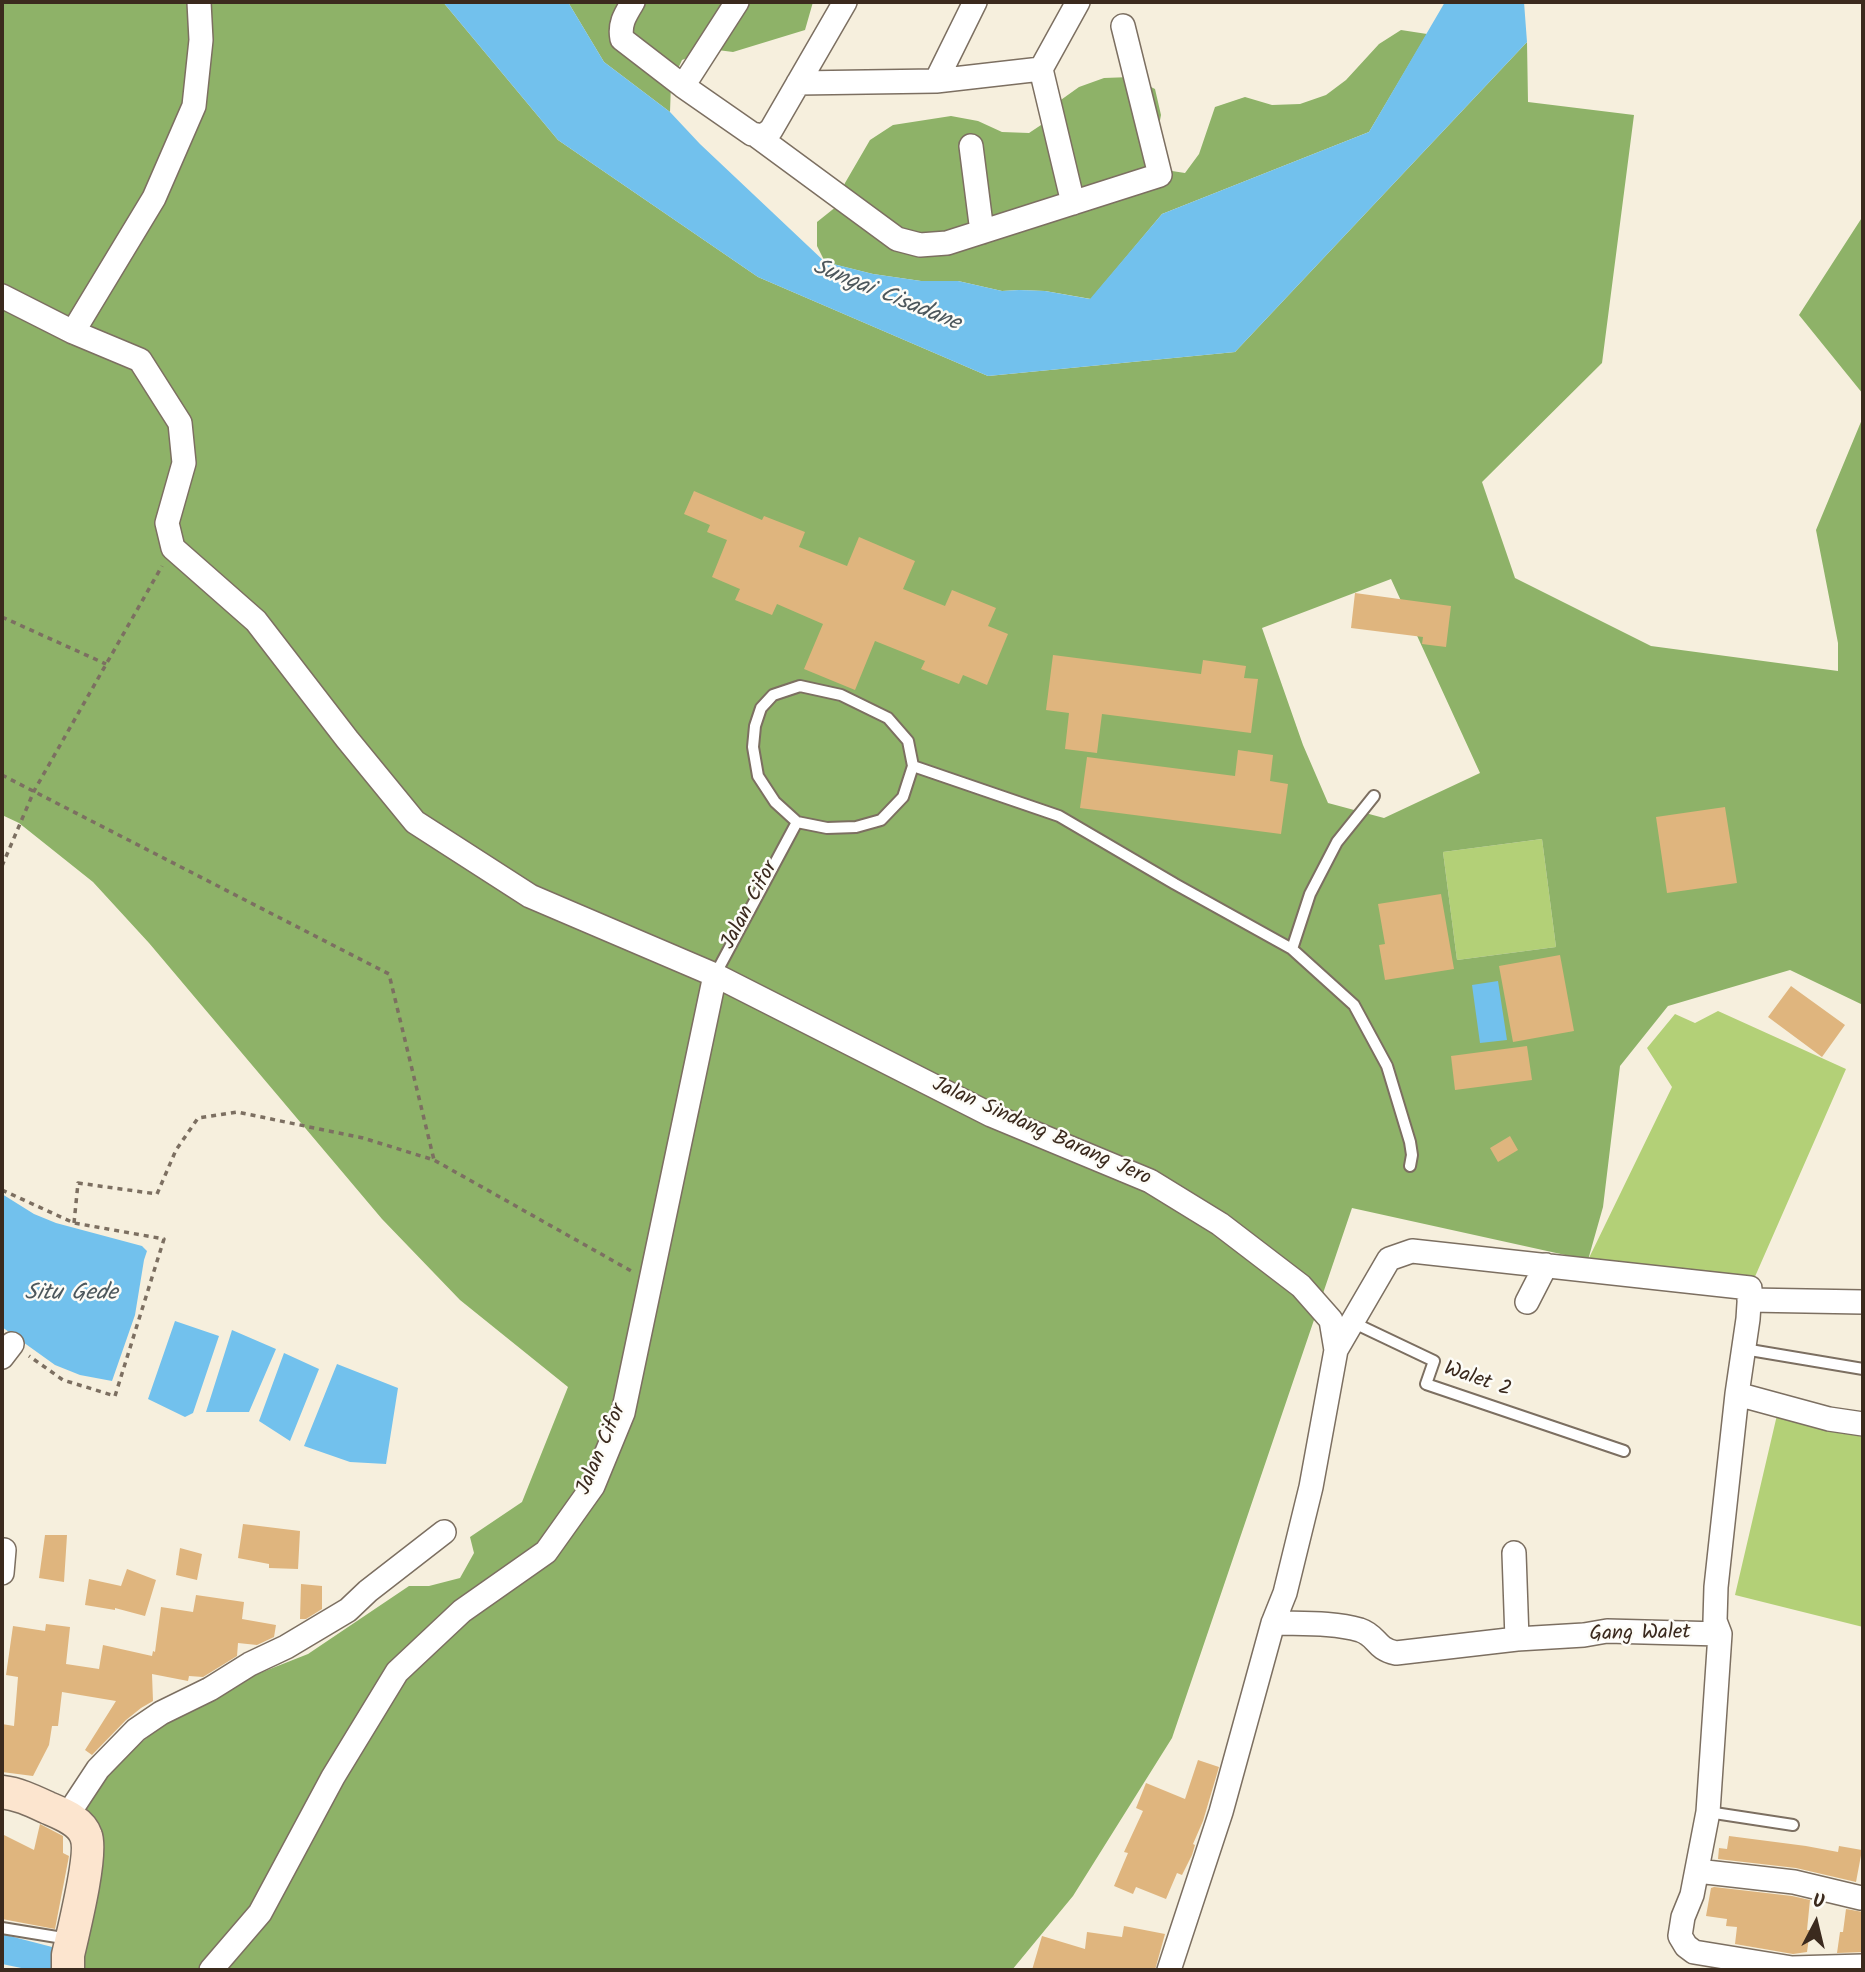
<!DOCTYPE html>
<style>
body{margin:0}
#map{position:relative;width:1865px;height:1972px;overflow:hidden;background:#f6efdd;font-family:Kalam,sans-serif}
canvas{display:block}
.frame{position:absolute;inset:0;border:4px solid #3b2a1e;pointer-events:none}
.north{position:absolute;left:1781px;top:1888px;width:70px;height:70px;-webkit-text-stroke:5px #fdfcf7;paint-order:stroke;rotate:7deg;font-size:19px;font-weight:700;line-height:28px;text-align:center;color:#3b2a1e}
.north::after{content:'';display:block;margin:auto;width:24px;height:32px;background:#3b2a1e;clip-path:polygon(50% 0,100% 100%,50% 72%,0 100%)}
</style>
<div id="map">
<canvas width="1865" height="1972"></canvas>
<div class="frame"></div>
<div class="north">U</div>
</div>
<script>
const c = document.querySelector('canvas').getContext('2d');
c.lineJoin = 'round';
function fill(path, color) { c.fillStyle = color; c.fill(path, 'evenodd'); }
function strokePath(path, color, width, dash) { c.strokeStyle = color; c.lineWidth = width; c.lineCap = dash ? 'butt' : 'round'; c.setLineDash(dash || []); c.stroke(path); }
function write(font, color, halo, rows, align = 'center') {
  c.font = font + ' Kalam,sans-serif'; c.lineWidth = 5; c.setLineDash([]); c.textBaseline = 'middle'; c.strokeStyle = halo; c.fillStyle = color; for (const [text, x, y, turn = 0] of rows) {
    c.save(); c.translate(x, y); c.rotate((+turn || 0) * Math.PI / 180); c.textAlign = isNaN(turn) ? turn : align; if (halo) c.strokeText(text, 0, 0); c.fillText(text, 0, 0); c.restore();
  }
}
fill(new Path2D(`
 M1542,839L1556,947L1457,960L1443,852Z
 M1718,1011L1846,1069L1750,1288L1588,1260L1672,1087L1647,1048L1675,1014L1695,1023Z
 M1777,1415L1863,1437V1627L1735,1595Z`), '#b3d077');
fill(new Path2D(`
 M2,2H443L558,140L758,277L988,376L1235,352L1527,42L1528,102L1634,115L1602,363L1482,482L1515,578L1651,646L1838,671V643L1816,530L1863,417V1005L1790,970L1668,1006L1620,1066L1603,1207L1588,1260L1352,1208L1172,1738L1073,1896L1012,1970H77L71,1811L120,1759L199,1697L308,1654L409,1586H429L460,1578L474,1553L470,1537L522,1502L568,1387L460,1300L382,1219L149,943L93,882L19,823L2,815ZM1391,579L1480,773L1384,818L1328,803L1303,745L1262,628ZM1542,839L1556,947L1457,960L1443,852Z
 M568,2H813L805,30L733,52L710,49L682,60L671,84L670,112L604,62Z
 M1401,30L1427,34L1369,132L1162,214L1091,299L1045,291L1019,290L1002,291L958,281H921L873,274L825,262L817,246V222L837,206L845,183L870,140L893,125L951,116L978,121L1002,132L1029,133L1050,119L1058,102L1079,87L1104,78L1131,77L1155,89L1161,115L1156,141L1159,169L1185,173L1199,154L1215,107L1245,97L1272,105L1300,104L1326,95L1346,80L1379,44Z
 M1863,216V394L1799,315Z`), '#8eb268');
fill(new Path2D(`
 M443,2H568L604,62L670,112L700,144L825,262L873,274L921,281H958L1002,291L1019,290L1045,291L1090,299L1162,214L1369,132L1445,2H1524L1527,42L1235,352L988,376L758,277L558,140Z
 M1498,981L1507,1040L1480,1043L1472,985Z
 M2,1194L34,1214L56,1223L142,1246L147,1251L144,1260L135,1315L112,1381L80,1375L55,1365L2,1327Z
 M175,1321L219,1336L193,1413L185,1417L148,1399Z
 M232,1330L276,1349L249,1412H206Z
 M284,1353L319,1369L290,1441L259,1421Z
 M337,1364L398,1388L386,1464L350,1462L304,1446Z
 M2,1934L56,1948V1970H31L2,1964Z`), '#72c1ed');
fill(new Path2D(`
 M694,491L762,520L764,516L805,532L799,547L847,566L859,537L915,561L903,589L945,606L952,590L996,608L988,626L1008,634L987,685L963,675L959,684L921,669L925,661L875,641L855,690L804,669L823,624L777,604L772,615L735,600L740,589L712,577L727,540L707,532L710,525L684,514Z
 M1355,593L1451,606L1446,647L1422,644L1423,637L1351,628Z
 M1053,655L1201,674L1203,660L1246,666L1244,678L1258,679L1251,733L1102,714L1097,753L1065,749L1069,713L1046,710Z
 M1238,750L1273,755L1270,781L1288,784L1281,834L1080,808L1087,757L1235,776Z
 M1725,807L1737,883L1667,893L1656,817Z
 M1441,894L1454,969L1385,980L1379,945L1385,944L1378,904Z
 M1560,955L1574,1031L1513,1042L1499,966Z
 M1791,986L1845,1025L1822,1057L1768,1017Z
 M1527,1046L1532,1080L1455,1090L1451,1056Z
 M1510,1136L1518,1150L1498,1162L1490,1148Z
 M243,1524L300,1531L298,1569L269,1568V1564L238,1558Z
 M45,1535H67L64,1582L39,1578Z
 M180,1548L202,1554L197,1580L176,1575Z
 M127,1569L156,1580L145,1616L115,1608V1610L85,1605L89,1579L121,1586Z
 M301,1584L322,1586V1609L306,1619H300Z
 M196,1595L244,1602L242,1619L276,1625L274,1637L257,1645L238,1643L237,1656L203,1677L189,1676L188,1681L152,1674L153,1701L141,1708L126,1720L92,1755L85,1750L116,1701L62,1692L58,1726H52L49,1745L33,1776L2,1772V1724L14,1726L18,1677L6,1675L13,1626L45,1631L46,1624L70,1627L66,1664L99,1669L103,1645L152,1656L153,1651L155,1652L161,1607L193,1612Z
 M1198,1760L1219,1767L1203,1821L1193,1844L1195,1845L1192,1855L1182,1875L1177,1873L1166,1899L1136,1887L1133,1894L1114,1886L1128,1853L1124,1852L1143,1811L1136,1808L1146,1783L1185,1799Z
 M40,1824L63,1836V1853L69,1856L55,1929L2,1919V1834L34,1850Z
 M1729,1836L1806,1846L1838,1852L1839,1846L1862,1850L1856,1882L1796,1868L1718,1859L1719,1848L1727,1849Z
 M1714,1887L1792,1896L1810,1900L1807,1930H1810L1807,1952L1793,1954L1735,1944L1737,1927L1726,1926L1727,1919L1706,1916L1711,1888Z
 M1846,1909L1863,1912V1952L1837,1953L1840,1932H1843Z
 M1124,1926L1165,1934L1155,1970H1032L1042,1936L1085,1949L1087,1932L1122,1937Z`), '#dfb57e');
const lane = new Path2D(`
 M800,686L841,695L888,718L908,741L913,766L903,797L881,820L856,827L827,828L797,822L775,802L758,776L753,747L755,726L761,708L773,695Z
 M913,766L1059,816L1175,884L1292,949L1354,1005L1387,1066L1410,1142L1412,1155L1410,1166
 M1292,949L1310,894L1337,842L1374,796
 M715,975L797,822
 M1352,1322L1434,1361L1426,1384L1624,1451
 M1744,1349L1863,1369
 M1708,1812L1793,1825
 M2,1928L69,1939`);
const street = new Path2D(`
 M633,2C625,15 619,24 622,39L683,86L752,134L763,136L771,130L845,2
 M1041,69L1073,203
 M936,81L975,2
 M798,83L936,81L1041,69L1078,2
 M683,86L737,2
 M757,136L897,239L920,245L947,243L1160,175L1123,26
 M971,146L982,232
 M2,296L73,332L140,360L180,423L184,463L167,523L173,548L256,621L347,739L415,822L530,896L715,975L991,1115L1150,1181L1220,1224L1301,1286L1331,1320L1336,1350
 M73,332L154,198L194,106L201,40L199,2
 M1749,1300L1863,1302
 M1527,1302L1546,1265
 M2,1357L12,1344
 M1737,1394L1829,1419L1863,1424
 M2,1550H4L2,1573
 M1514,1553L1517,1639
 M1273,1623C1301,1624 1333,1622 1360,1630C1378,1636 1374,1648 1396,1653L1517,1639L1584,1635L1607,1631L1720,1634
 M67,1816L98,1769L136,1730L161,1713L210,1689L250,1664L286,1647L348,1610L368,1591L444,1532
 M1697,1871L1794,1882L1861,1898
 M211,1970L260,1913L333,1777L397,1672L462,1611L546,1552L593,1486L623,1413L715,975
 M1169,1970L1221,1812L1273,1623L1285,1593L1311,1487L1336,1350L1389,1259L1412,1251L1750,1288L1748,1319L1737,1394L1716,1587L1715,1621L1720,1634L1708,1812L1692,1895L1683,1917L1680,1936L1686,1946L1694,1952L1792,1968L1863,1966`);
const secondary = new Path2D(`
 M2,1792C19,1794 33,1801 48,1808C62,1814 81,1821 86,1836C93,1853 73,1933 68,1955V1970`);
strokePath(lane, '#7c6f61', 14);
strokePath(street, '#7c6f61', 26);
strokePath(secondary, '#7c6f61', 35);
strokePath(new Path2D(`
 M2,617L106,664
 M2,775L389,974L434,1160
 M2,866L34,791L162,566
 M2,1190L74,1223L164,1239L115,1396L63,1380L29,1356
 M74,1223L78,1183L157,1194L176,1150L198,1118L237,1112L363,1138L434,1160L633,1272`), '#7c6f61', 3.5, [5, 5]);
strokePath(lane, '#fff', 10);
strokePath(street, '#fff', 23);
strokePath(secondary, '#fce5cf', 32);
write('21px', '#3b2a1e', '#fdfcf7', [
 ["Jalan Cifor",751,906,-62],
 ["Jalan Sindang Barang Jero",1041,1133,24],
 ["Walet 2",1477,1381,19],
 ["Jalan Cifor",603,1450,-67],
 ["Gang Walet",1640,1635,-1]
]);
write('italic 23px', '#4c575c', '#fdfcf7', [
 ["Sungai Cisadane",886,297,22],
 ["Situ Gede",71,1295]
]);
</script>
